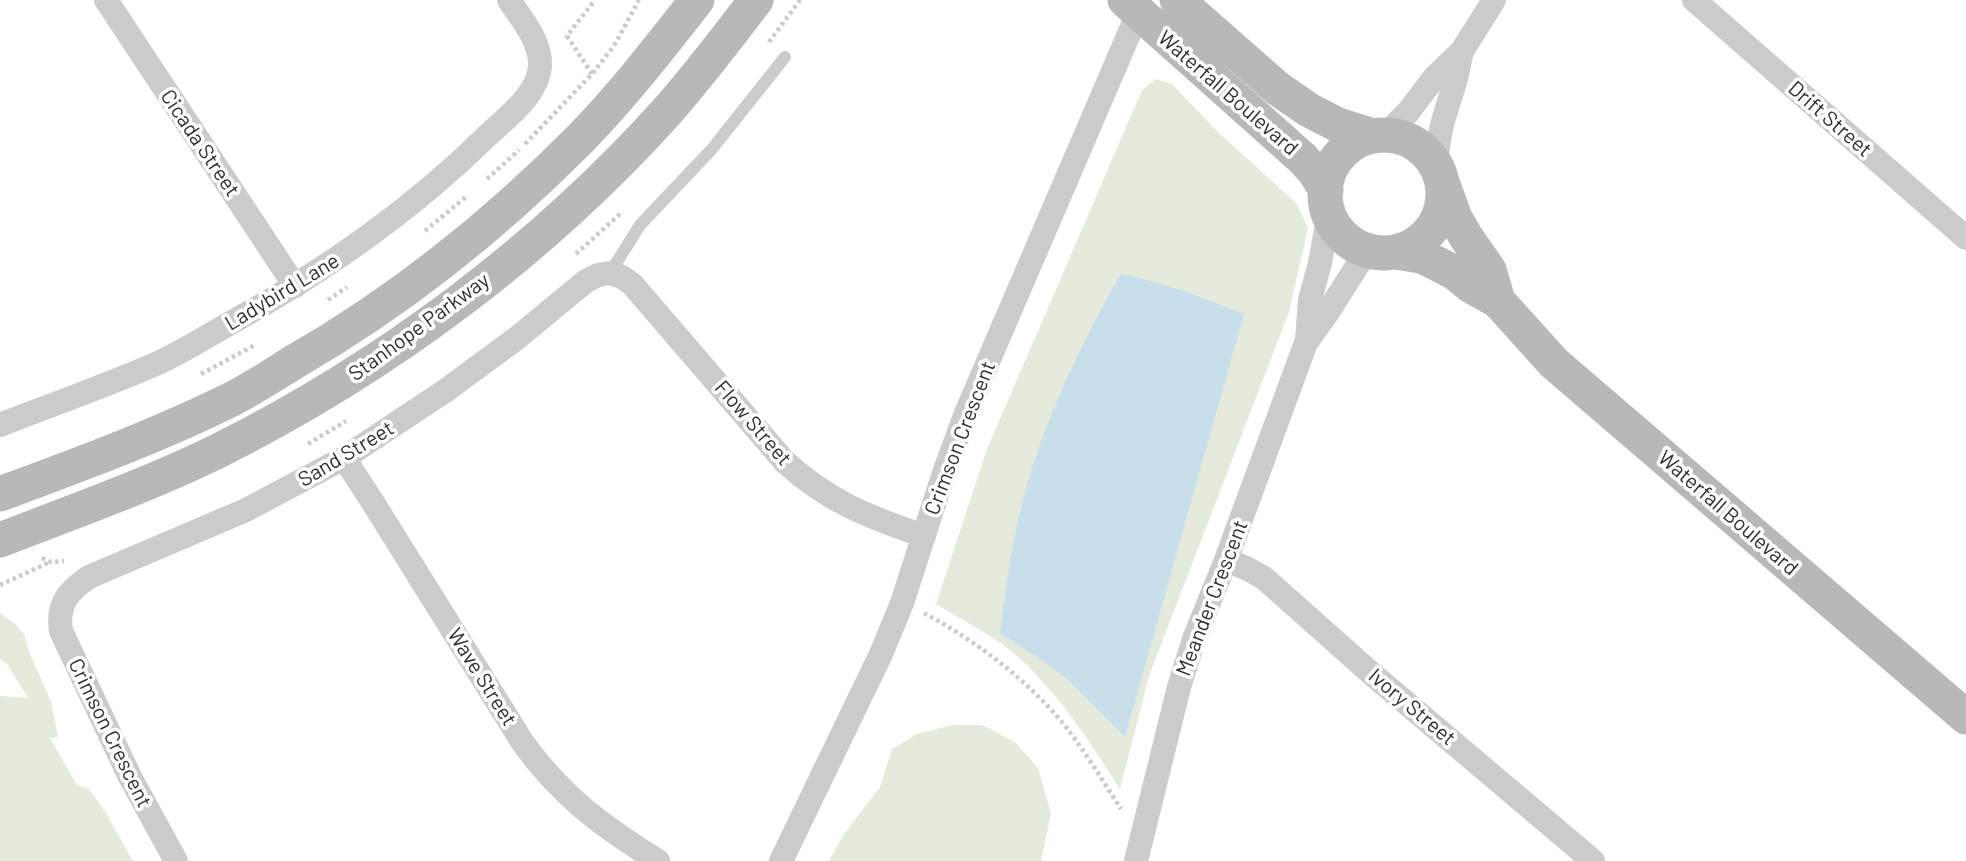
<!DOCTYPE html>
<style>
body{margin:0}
canvas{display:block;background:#fff}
</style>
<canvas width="1966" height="861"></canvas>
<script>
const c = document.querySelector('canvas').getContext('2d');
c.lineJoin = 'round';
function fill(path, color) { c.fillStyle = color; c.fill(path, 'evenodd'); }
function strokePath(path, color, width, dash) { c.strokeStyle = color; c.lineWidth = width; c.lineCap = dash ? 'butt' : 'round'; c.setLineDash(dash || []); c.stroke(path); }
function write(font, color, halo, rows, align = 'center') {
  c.font = font + ' Barlow,sans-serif'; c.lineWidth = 7; c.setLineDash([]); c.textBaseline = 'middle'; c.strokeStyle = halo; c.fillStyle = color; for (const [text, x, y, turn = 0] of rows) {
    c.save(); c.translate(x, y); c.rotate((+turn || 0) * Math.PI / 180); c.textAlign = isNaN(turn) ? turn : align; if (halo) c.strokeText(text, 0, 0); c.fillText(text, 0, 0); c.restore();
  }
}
fill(new Path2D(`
 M1156,79L1172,84L1218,132L1296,203L1308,228L1289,312L1149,676L1120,789C1088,739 1056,689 1010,650C988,633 960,619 936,604L987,449L1142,90Z
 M0,613L15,624L24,634L30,654L51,701L58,737L50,738L77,785L89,789L106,813L133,861H0V696L28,698L7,664L0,659Z
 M952,725H982L1015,742L1038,768L1051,813L1041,861H829L844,834L880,787L892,749L917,734Z`), '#e5ebdc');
fill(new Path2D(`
 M1121,274C1164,282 1204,298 1244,314L1125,737L1068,680L1047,664L1000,633C1006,583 1013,533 1027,485C1049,411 1082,341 1121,274Z`), '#c8deeb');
strokePath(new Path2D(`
 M769,42L800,0
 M592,74L567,36L595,0
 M525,144L592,74L614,46L639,0
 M487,179L519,150
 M425,231L467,196
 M576,254L621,213
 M328,300L347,287
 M201,374L255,345
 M308,444L346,421
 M42,558L51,562L64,561
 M0,585L50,562
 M924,613C974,640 1018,673 1056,715C1081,744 1100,777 1121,809`), '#cbcbcb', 4.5, [3.5, 3.5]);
strokePath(new Path2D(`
 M610,273L640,225L712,149L785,57`), '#cbcbcb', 12);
strokePath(new Path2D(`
 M106,0L295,286
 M1694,0L1966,238
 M1385,135L1409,111L1434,78L1462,51L1494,0
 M1437,170C1437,136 1443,120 1453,89C1457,77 1459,64 1462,51
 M1308,340L1328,312L1359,263L1372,252
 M0,425C53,404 106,386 158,363C182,352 204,338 227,325C322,273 410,212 487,136C507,117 538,95 540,66C541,41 522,20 509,0
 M344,458L372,501L523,743C562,797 602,826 658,861
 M1226,560L1246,568L1264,578L1372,674L1593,861
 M176,861L130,777L61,631C57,604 68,591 89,577L246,510L344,458L445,391L517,338L586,281L598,275L610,273L622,277L632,284L785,462C829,502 869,517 924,536
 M781,861L881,654L902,603L944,473L966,413L1138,13
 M1136,861L1179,687L1194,639L1226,560L1307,340L1310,300L1320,263L1329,214`), '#cbcbcb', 24);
strokePath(new Path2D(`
 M1125,0L1302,158L1314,171L1326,190
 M1177,0L1277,88L1309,110L1338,125L1373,136
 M1325 194a59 59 0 1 1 118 0a59 59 0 1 1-118 0Z
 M1442,182L1455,218L1466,237L1489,270L1498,301
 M1395,252L1421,256L1436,263L1455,273L1471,286L1498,301L1554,363L1966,717
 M0,494C78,465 155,437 230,400C252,389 273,375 294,362C400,301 495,225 581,138C623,95 660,47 697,0
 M0,540C72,512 146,486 216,452C386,367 543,250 670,108C700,73 728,37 756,0`), '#b8b8b8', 35);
write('21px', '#2e2e2e', '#fff', [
 ["Waterfall Boulevard",1228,93,41],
 ["Drift Street",1830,119,41],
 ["Cicada Street",200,143,56],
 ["Ladybird Lane",282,292,-31],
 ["Stanhope Parkway",419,327,-36],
 ["Flow Street",753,423,49],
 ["Crimson Crescent",960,438,-69],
 ["Sand Street",346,454,-31],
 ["Waterfall Boulevard",1728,513,41],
 ["Meander Crescent",1212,598,-69],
 ["Wave Street",482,677,58],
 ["Ivory Street",1412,707,40],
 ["Crimson Crescent",110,733,64]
]);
</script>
